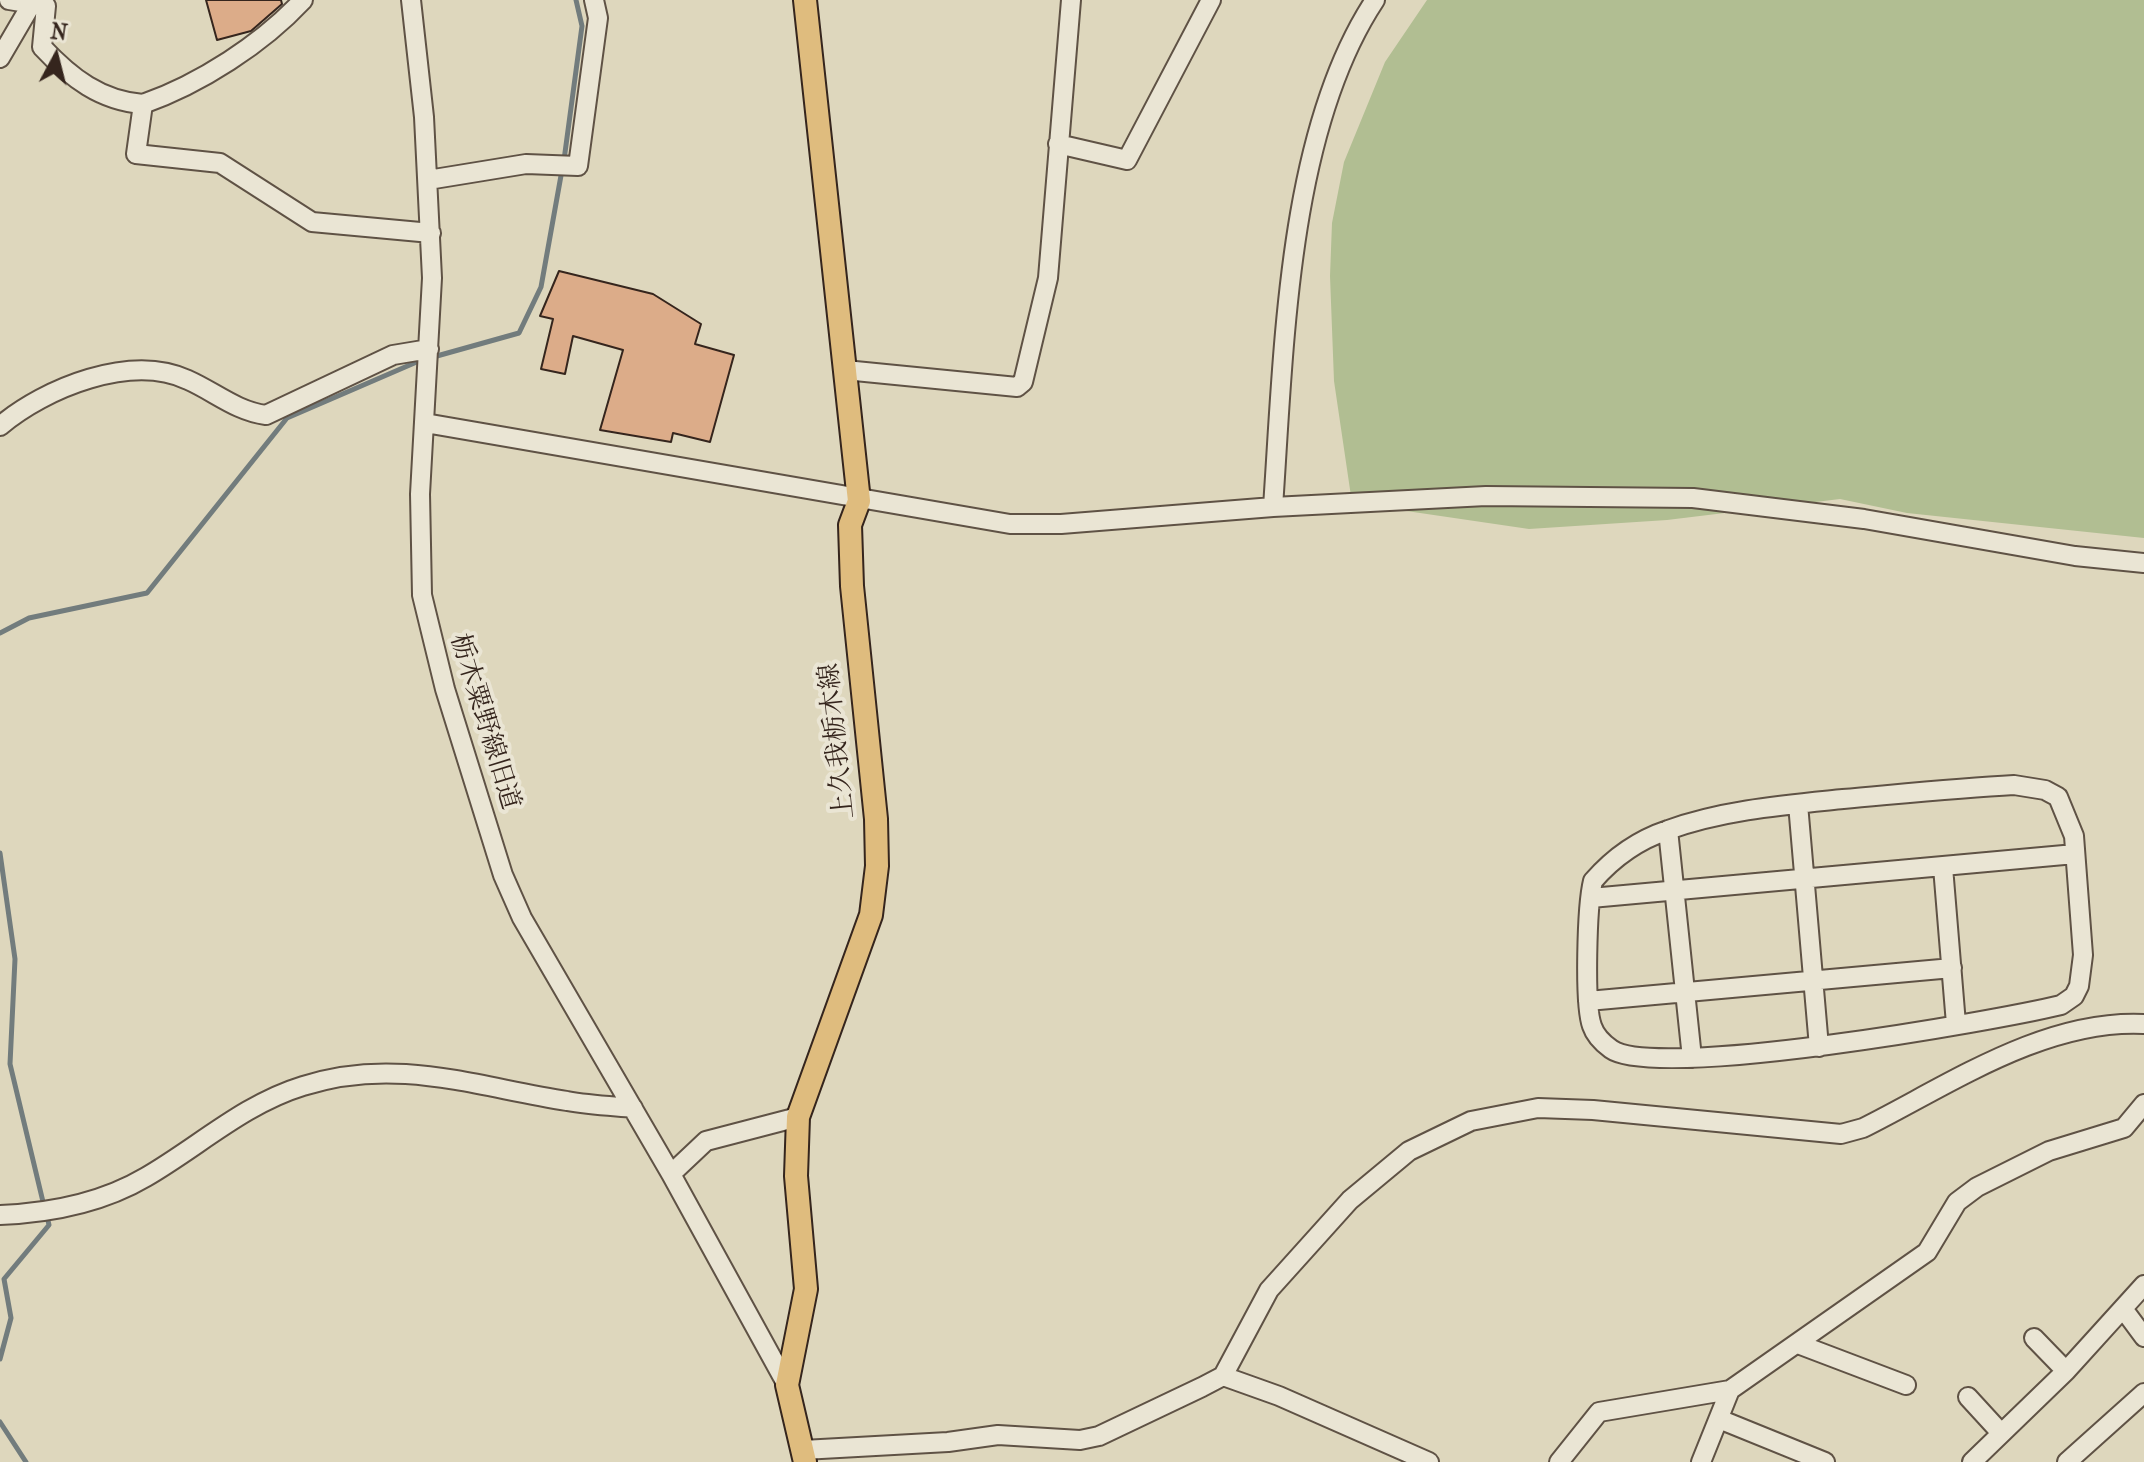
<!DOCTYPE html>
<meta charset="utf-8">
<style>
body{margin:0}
#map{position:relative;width:2144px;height:1462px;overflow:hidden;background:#ded7bd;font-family:"IM FELL French Canon",serif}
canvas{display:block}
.north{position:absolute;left:16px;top:16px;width:80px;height:80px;-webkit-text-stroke:6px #eae5d4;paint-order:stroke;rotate:7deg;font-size:22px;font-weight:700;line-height:32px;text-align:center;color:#35251d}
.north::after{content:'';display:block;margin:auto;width:28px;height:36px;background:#35251d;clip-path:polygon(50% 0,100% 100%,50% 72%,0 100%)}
</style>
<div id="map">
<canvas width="2144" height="1462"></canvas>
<div class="north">N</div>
</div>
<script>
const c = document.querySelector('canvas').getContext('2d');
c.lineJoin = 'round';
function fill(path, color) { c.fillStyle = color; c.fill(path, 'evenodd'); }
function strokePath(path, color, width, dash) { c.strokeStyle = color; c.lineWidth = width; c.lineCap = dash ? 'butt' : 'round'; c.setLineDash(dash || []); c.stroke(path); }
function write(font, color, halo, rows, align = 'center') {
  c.font = font + ' "IM FELL French Canon","Noto Serif JP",serif'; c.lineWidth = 8; c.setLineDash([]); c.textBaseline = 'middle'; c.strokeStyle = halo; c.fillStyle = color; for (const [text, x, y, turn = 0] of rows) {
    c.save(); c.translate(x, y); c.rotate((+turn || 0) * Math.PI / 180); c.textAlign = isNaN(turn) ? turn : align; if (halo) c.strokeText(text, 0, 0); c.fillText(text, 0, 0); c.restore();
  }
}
fill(new Path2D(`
 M1427,0H2144V538L1907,513L1840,499L1667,520L1529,529L1352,503L1334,381L1330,276L1332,223L1344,162L1385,62Z`), '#b1be92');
strokePath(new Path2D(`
 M564,160L582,26L576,0
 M0,633L29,618L147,593L287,418L419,361L519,333L541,287L562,170
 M0,853L15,959L10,1064L44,1206
 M0,1359L11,1318L4,1279L49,1225L47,1216
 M0,1422L26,1462`), '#727c7d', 5);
const building = new Path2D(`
 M206,0H281L282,4L251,31L217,40Z
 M559,271L653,294L701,324L695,344L734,355L710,442L673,433L671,442L600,430L623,350L573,336L565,374L541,369L553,319L540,316Z`);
fill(building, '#dcac89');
strokePath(building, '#35251d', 2);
const minor = new Path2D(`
 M9,0L46,6L42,47C71,78 101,101 143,104L136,154L220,163L312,222L431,233
 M411,0L424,117L432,278L420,494L422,595L445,689L503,875L522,918L671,1174L787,1385
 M0,58L31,5
 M143,104C200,84 262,44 303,0
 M1058,144L1127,160L1211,0
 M428,180L526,164L578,166L598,18L594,0
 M845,370L1017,387L1023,382L1048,278L1071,0
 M425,423L1010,524H1061L1273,507L1486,496L1693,498L1864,519L2075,556L2144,563
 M0,426C45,388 131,353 188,380C215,392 236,411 266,415L393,355L429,349
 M1273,507C1284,350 1287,133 1375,0
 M2014,785L2045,790L2058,797L2074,836L2083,955L2079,986L2074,996L2061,1005C1995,1021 1655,1081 1611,1049C1604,1044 1595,1035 1592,1026C1584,1004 1587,905 1593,881C1613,858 1638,840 1668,830C1723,810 1785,805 1843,799C1900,794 1957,788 2014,785Z
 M1798,804L1819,1047
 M1668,830L1692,1058
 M1943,867L1956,1024
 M1591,898L2075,854
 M1588,1001L1952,968
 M671,1174L706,1141L798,1117
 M0,1215C49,1213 102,1203 146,1177C198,1147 244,1104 303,1086C396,1056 476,1087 567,1101C589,1105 611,1106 633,1108
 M2124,1310L2144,1337
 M2034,1338L2066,1371
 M1798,1344L1906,1385
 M1223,1376L1279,1396L1429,1462
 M1968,1397L2001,1433
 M1719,1419L1825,1462
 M803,1450L948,1442L998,1435L1080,1440L1099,1436L1202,1387L1223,1376L1269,1290L1350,1200L1409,1151L1471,1121L1538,1108L1593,1110L1841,1134L1863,1128C1949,1085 2044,1019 2144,1024
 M1559,1462L1599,1412L1730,1390L1927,1252L1957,1202L1977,1187L2049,1151L2124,1128L2144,1104
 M1701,1462L1730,1390
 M1972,1462L2066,1371L2144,1285
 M2067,1462L2144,1393`);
const major = new Path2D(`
 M805,0L859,501L850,525L852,586L876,819L877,866L871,915L798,1117L796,1176L806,1289L787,1385L805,1462`);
strokePath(minor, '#5f5245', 22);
strokePath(major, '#35251d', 26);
strokePath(minor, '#eae5d4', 18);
strokePath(major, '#dfbc7e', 22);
write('26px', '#35251d', '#eae5d4', [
 ["栃木粟野線旧道",484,722,73],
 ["上久我栃木線",838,741,-96]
]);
</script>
